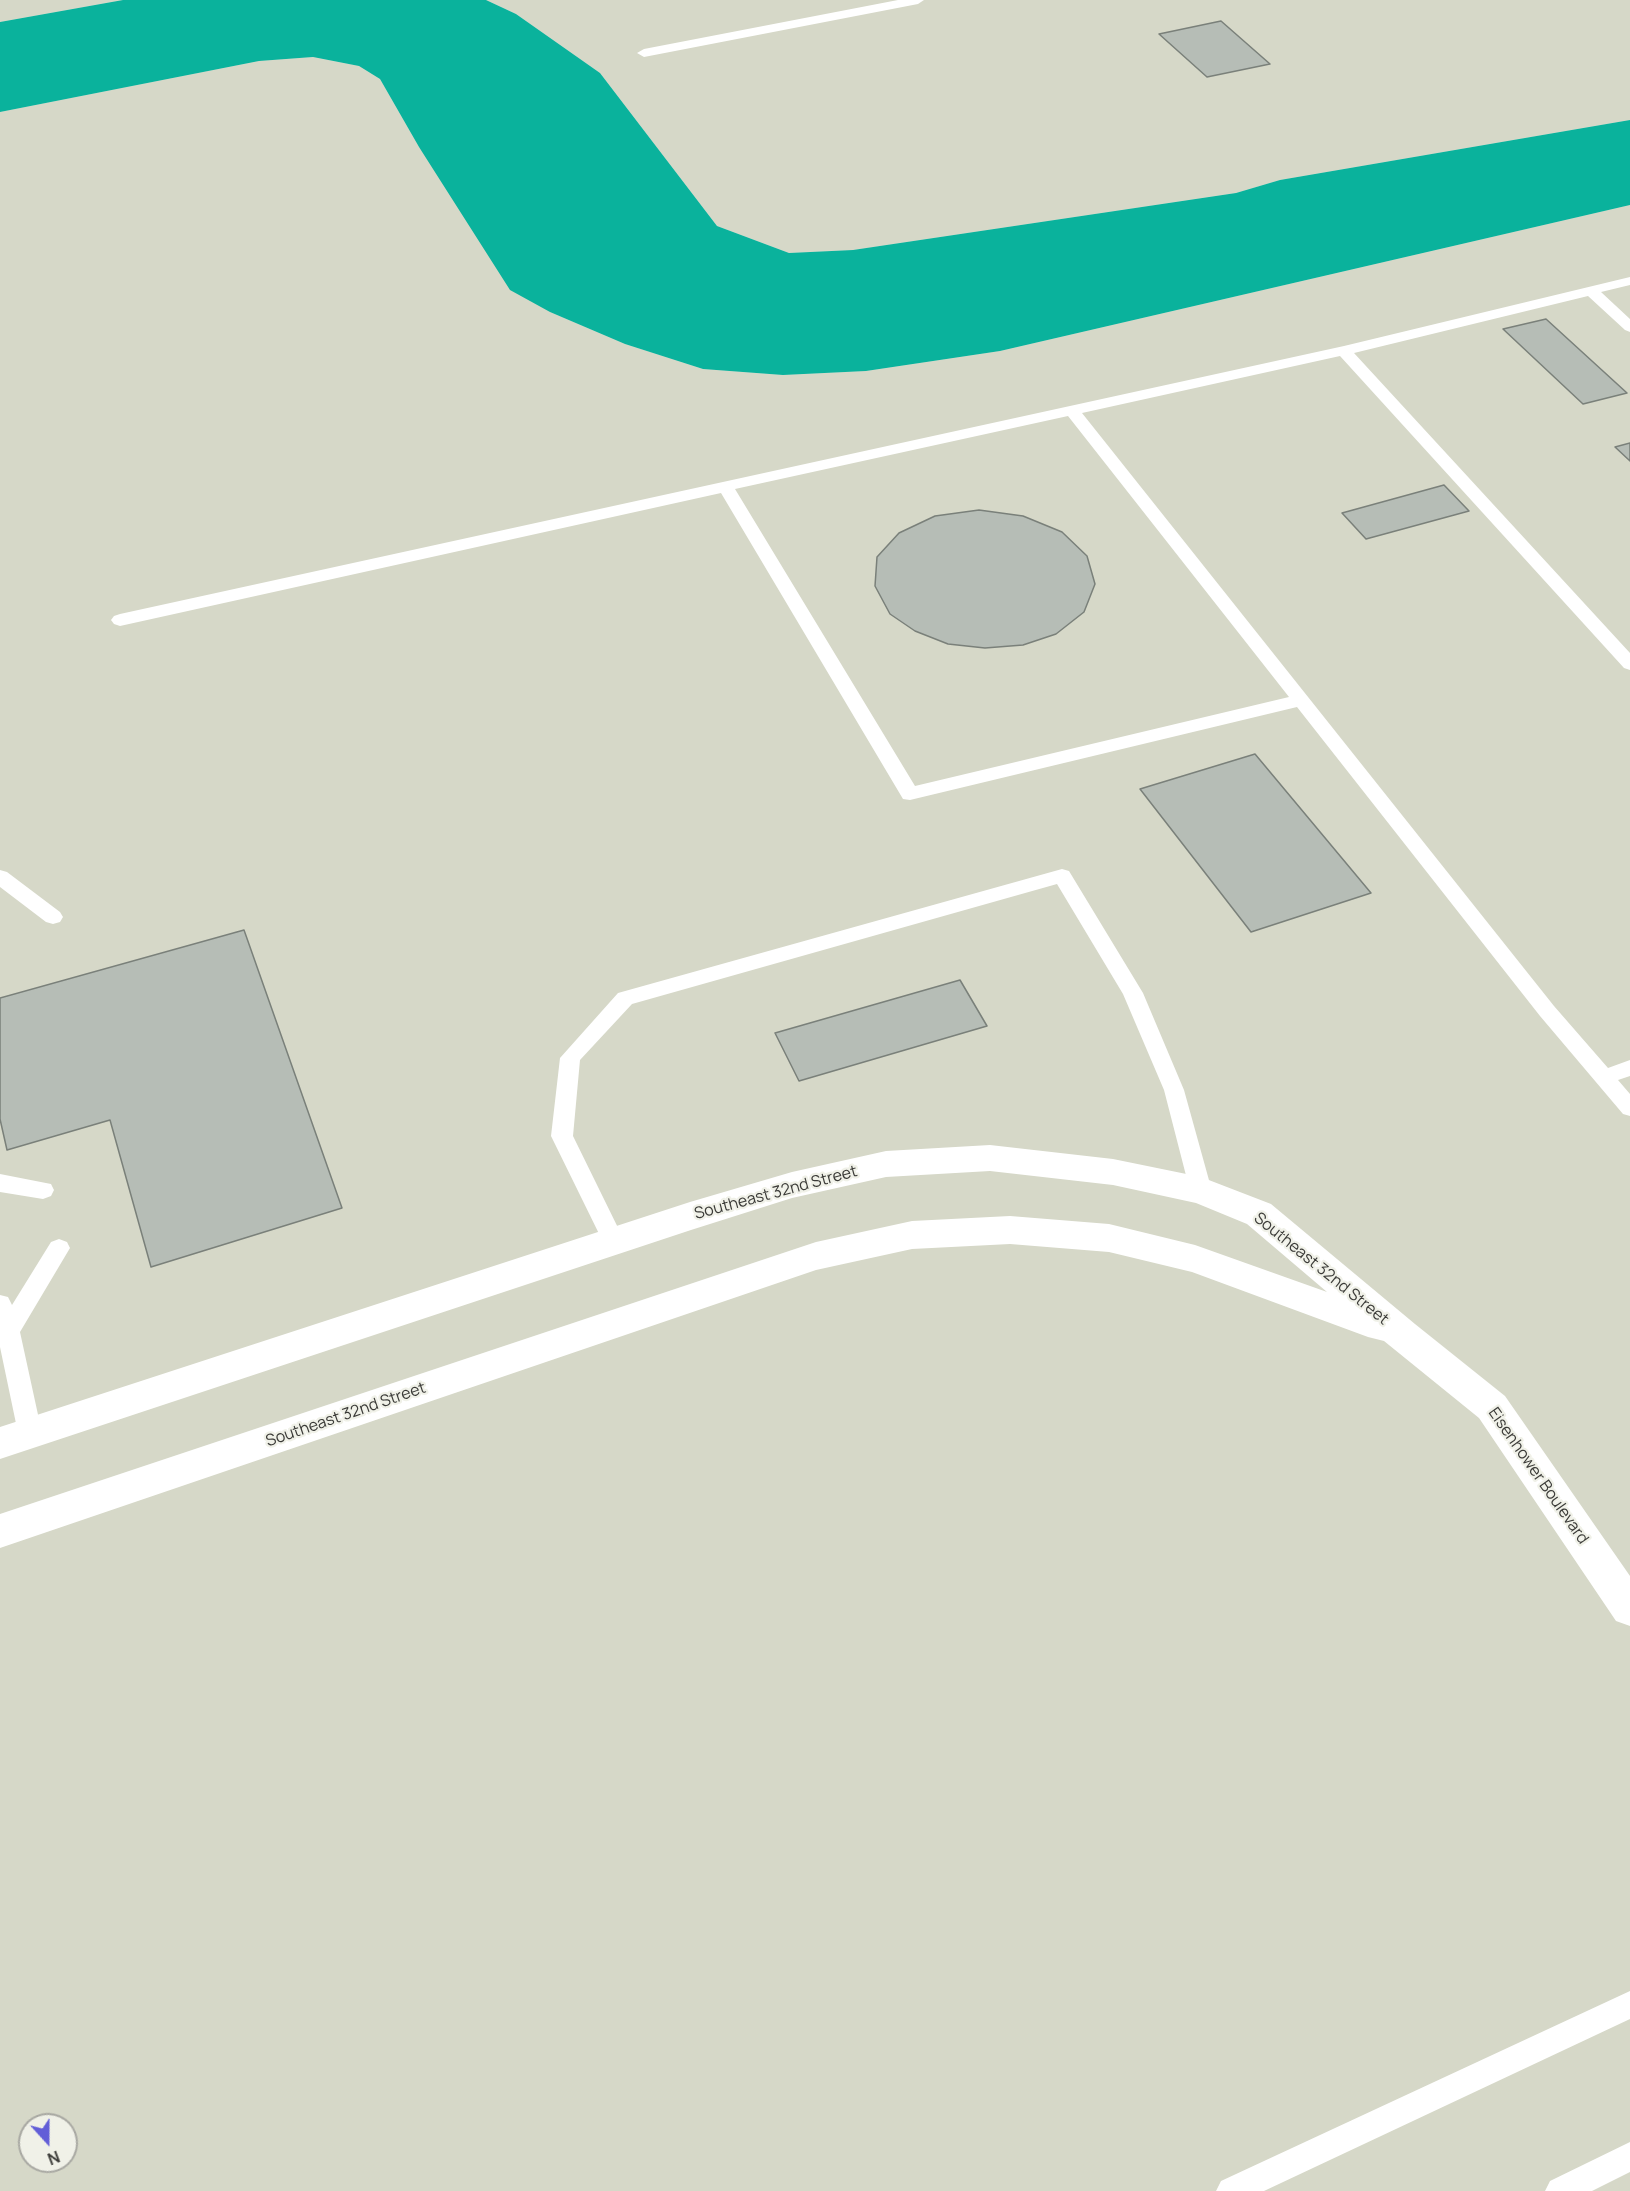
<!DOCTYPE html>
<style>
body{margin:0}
#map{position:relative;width:1630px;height:2191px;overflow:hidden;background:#e2e4db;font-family:Manrope,sans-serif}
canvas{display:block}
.north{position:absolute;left:18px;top:2113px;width:60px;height:60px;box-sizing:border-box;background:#f0f1e8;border:2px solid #a8a8a2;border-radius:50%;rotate:159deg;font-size:16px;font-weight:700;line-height:24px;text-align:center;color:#3b3b38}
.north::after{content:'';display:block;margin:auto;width:21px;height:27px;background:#625ed7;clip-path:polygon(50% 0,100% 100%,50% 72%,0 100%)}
</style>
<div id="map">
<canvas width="1630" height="2191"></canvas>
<div class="north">N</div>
</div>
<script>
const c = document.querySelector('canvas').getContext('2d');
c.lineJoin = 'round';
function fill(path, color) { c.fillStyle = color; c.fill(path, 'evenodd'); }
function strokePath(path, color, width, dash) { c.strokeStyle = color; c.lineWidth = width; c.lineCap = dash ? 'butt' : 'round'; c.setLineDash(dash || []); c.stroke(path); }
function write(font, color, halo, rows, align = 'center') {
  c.font = font + ' Manrope,sans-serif'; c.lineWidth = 4.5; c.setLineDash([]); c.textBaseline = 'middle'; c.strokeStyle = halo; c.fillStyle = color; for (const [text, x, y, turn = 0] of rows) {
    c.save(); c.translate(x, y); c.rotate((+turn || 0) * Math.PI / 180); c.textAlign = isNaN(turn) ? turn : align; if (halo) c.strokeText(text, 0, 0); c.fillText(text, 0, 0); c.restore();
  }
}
fill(new Path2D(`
 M0,0H123L0,22Z
 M486,0H1630V120L1280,180L1236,193L853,250L789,253L717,226L600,73L516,14Z
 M313,57L359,66L380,79L419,147L550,312L625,344L703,369L783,375L866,371L1000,351L1630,205V2191H0V112L259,61ZM30,2125H66V2161H30Z`), '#d6d8c8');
fill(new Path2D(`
 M123,0H486L516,14L600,73L717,226L789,253L853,250L1236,193L1280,180L1630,120V205L1000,351L866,371L783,375L703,369L625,344L550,312L510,290L419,147L380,79L359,66L313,57L259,61L0,112V22Z`), '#0ab29c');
const building = new Path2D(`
 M1221,21L1270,64L1207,77L1159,34Z
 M1546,319L1627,393L1583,404L1503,329Z
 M1630,443V461L1615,447Z
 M1444,485L1469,511L1366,539L1342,513Z
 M979,510L1023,516L1062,532L1087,556L1095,584L1084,612L1056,634L1023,645L985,648L948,644L915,631L890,614L875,586L877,557L899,533L935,516Z
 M1255,754L1371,893L1251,932L1140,789Z
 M244,930L342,1208L151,1267L110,1120L7,1150L0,1119V998Z
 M960,980L987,1026L799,1081L775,1033Z`);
fill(building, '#b6bdb6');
strokePath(building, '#7a807a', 1.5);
fill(new Path2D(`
 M898,0H924L918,4L644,57L637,53L644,49Z
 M1630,277V285L1601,292L1630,319V332L1625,330L1588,296L1354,353L1630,653V670L1624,668L1340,356L1082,413L1554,1006L1608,1068L1630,1060V1076L1618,1080L1630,1094V1116L1623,1114L1540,1016L1297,707L910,800L903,799L721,493L120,626L114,624L111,620L114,616L120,614L1344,346ZM1068,416L1289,697L915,786L735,489Z
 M1062,869L1069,871L1143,993L1184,1090L1212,1191L1209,1197L1201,1200L1193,1197L1190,1191L1164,1090L1123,994L1057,884L632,1004L580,1060L573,1136L625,1242L622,1248L614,1251L606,1248L551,1136L560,1058L618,993Z
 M0,870L7,872L60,912L63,917L60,922L53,924L46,922L0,887Z
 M0,1174L51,1184L54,1190L51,1196L43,1199L0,1192Z
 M59,1239L67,1242L70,1248L20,1332L42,1433L38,1440L30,1443L22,1440L18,1433L0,1347V1295L8,1297L12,1305L51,1242Z
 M1630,1991V2019L1264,2191H1216L1221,2181Z
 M1630,2142V2172L1592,2191H1545L1550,2181Z`), '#fff');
fill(new Path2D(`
 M990,1145L1113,1159L1201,1177L1271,1204L1415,1324L1505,1396L1630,1576V1626L1616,1621L1479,1418L1384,1341L1368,1337L1192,1272L1109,1252L1010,1244L912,1249L816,1270L0,1548V1514L816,1242L912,1221L1010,1216L1109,1224L1195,1245L1327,1292L1247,1224L1196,1203L1113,1185L990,1171L886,1177L792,1198L691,1230L0,1459V1427L690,1202L792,1172L886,1151Z`), '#fff');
write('16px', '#3b3b38', '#f0f1e8', [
 ["Southeast 32nd Street",776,1193,-15],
 ["Southeast 32nd Street",1321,1269,39],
 ["Southeast 32nd Street",346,1415,-19],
 ["Eisenhower Boulevard",1538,1476,55]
]);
</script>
